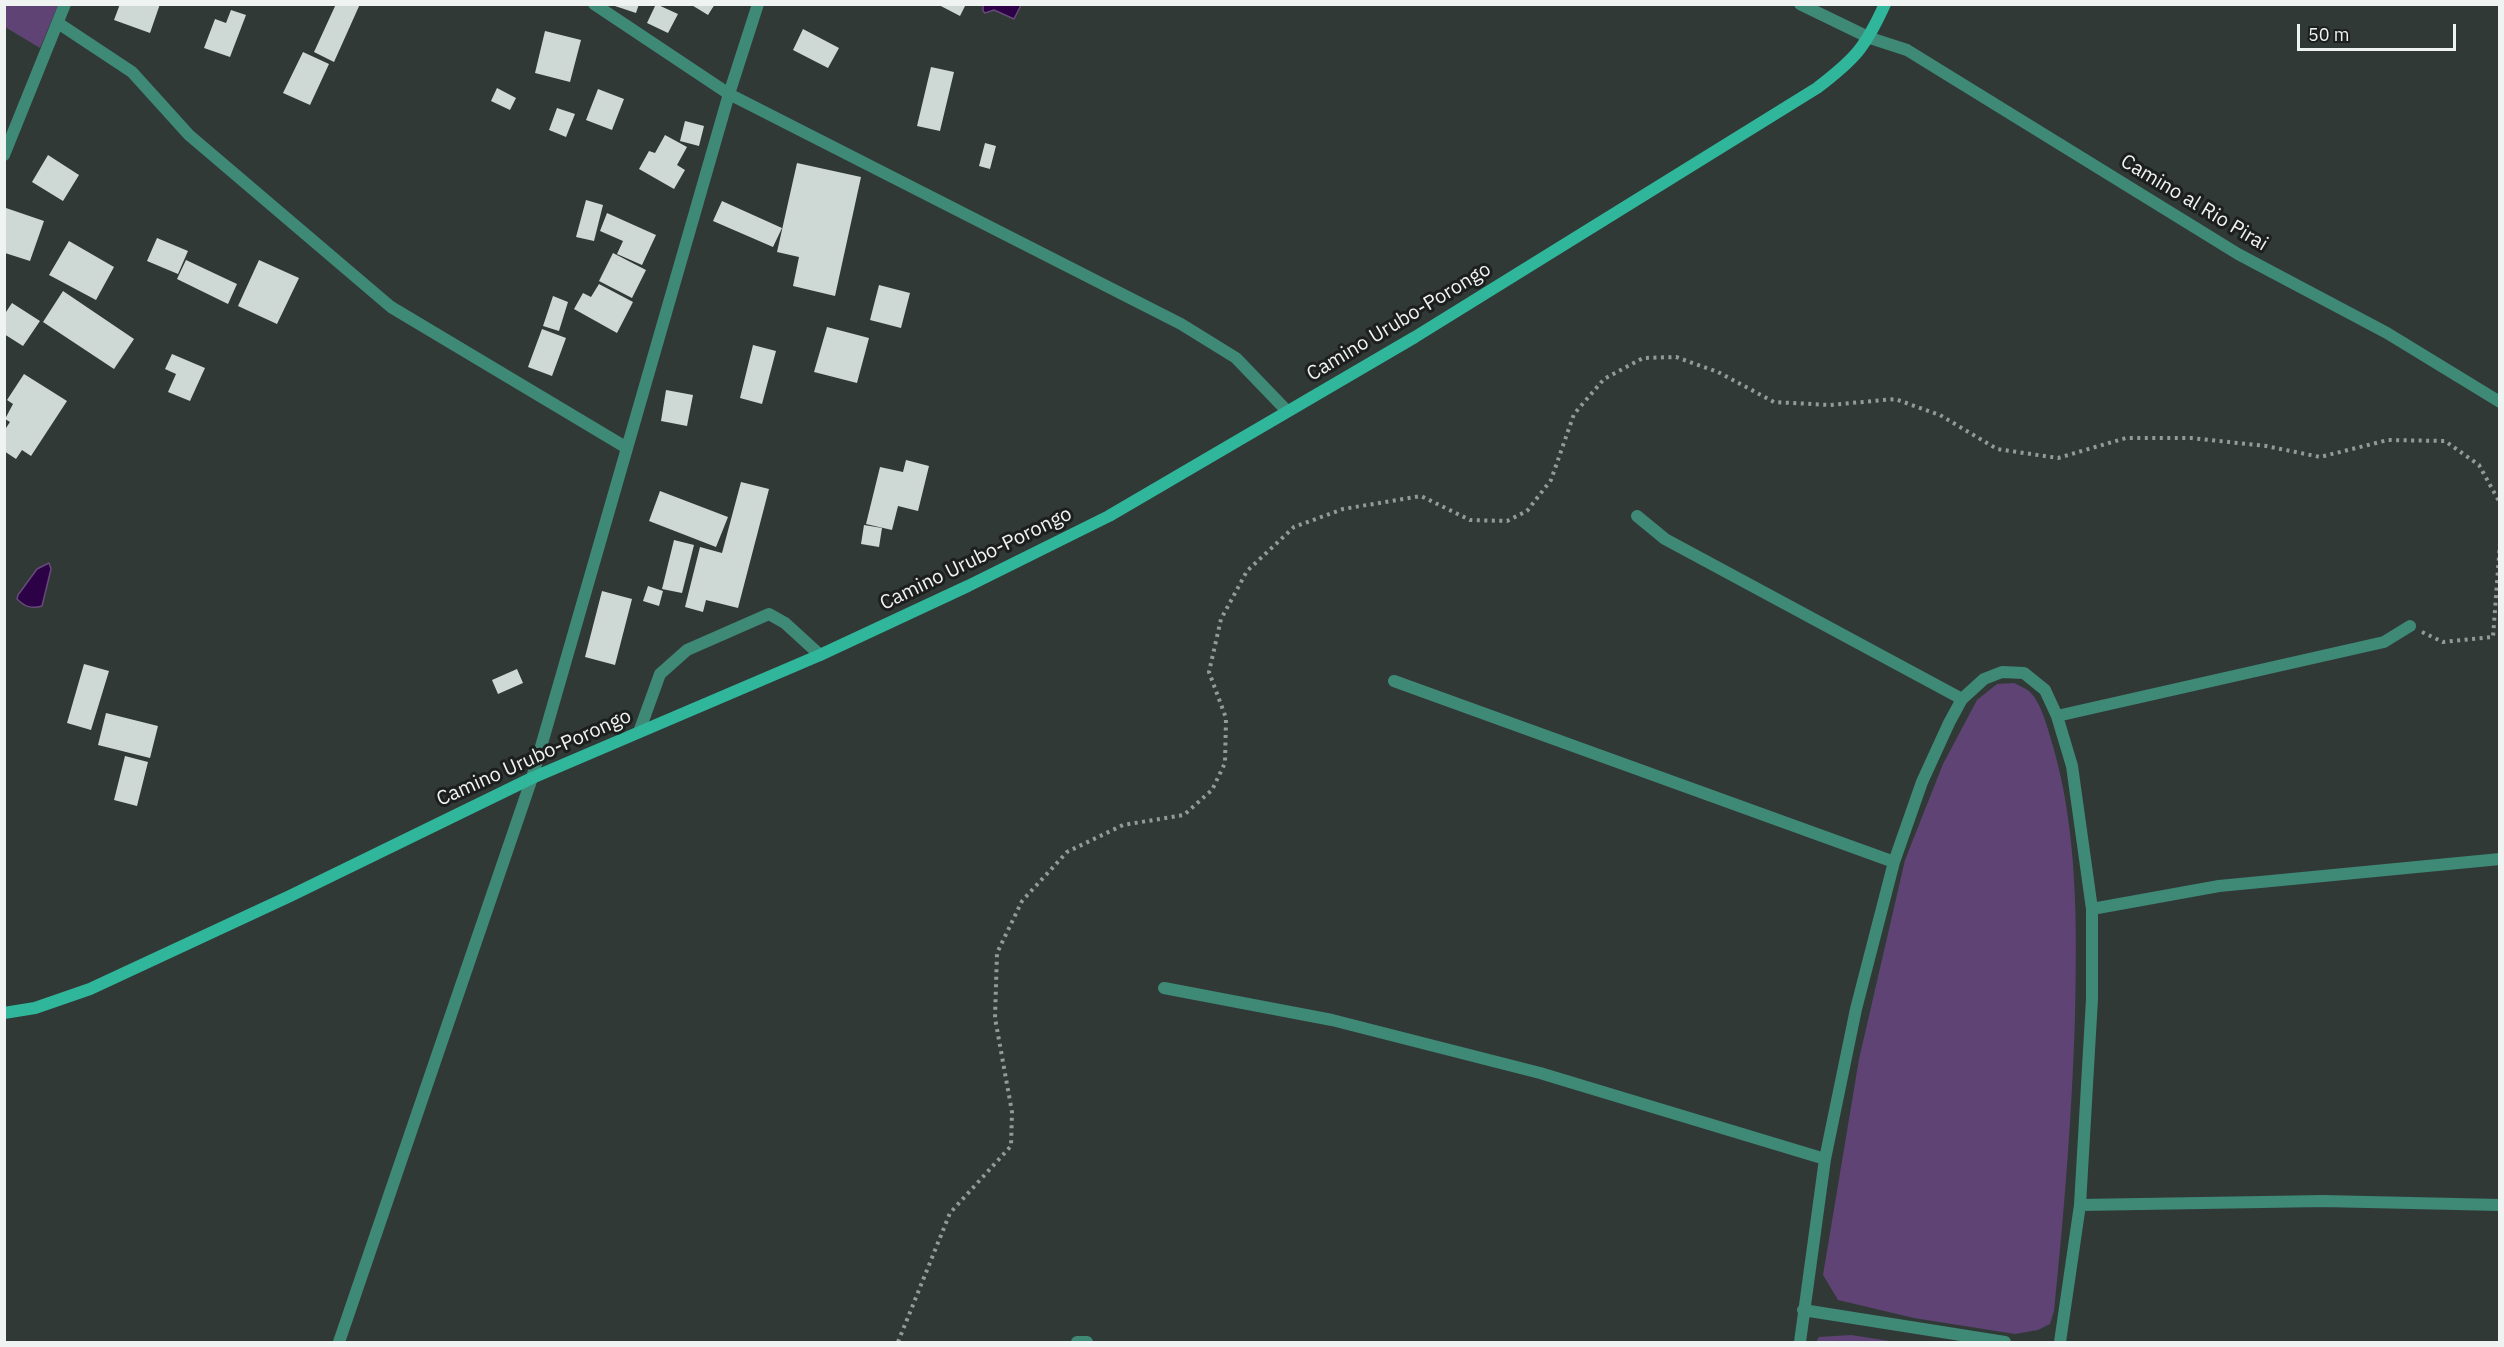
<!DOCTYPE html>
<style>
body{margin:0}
#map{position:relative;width:2504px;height:1347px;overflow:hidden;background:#313936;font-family:"IBM Plex Sans",sans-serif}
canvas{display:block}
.frame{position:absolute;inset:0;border:6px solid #eff4f2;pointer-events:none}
.scale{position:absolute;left:2297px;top:24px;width:159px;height:27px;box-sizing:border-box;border:3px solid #eff4f2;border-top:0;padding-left:8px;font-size:18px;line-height:21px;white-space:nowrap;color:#eff4f2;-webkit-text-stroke:4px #1c1f1e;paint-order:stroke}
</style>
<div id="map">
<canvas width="2504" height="1347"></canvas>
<div class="frame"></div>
<div class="scale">50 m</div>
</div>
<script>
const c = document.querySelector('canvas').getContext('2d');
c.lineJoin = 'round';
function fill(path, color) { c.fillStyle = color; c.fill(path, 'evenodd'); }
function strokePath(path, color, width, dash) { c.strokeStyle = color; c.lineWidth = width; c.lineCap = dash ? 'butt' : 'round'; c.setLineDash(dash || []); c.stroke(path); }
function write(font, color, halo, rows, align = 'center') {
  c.font = font + ' "IBM Plex Sans",sans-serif'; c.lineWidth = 6; c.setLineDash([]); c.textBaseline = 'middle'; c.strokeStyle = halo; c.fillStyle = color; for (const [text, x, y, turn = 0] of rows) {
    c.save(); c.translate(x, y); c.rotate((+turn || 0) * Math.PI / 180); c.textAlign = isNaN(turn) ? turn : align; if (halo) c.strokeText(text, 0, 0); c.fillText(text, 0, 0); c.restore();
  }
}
fill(new Path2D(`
 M5,4L58,5L40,48L5,27Z
 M2014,683C2019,686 2026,688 2030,692C2042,704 2048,730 2053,746C2078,833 2077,927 2075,1017C2072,1115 2064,1214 2054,1311L2050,1324L2038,1330L2015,1334L1914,1318L1838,1300L1823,1275L1859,1059L1905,860L1943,764L1977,700L1997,684Z
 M1851,1335L1896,1342H1816L1819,1337Z`), '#5e4374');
const water = new Path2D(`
 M983,4H1021V5L1014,19L994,10L985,13L983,11Z
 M49,563L51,569L42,606C32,609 25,607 17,599L18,595L37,569Z`);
fill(water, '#2c0145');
strokePath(water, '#664a79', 1.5);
fill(new Path2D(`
 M120,4H160L150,33L114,20Z
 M336,4H360L334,62L314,52Z
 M615,4H639L636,13L615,6Z
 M656,4L678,14L668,33L647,23Z
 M690,4H715L708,15Z
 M937,4H966L960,16Z
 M231,10L246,15L230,57L204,48L215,19L226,23Z
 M803,29L839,48L828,68L793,50Z
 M545,31L581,40L570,82L535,73Z
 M303,52L329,64L310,105L283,93Z
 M931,67L954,72L940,131L917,126Z
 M497,88L516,98L510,110L491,101Z
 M598,89L624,99L612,130L586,120Z
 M557,108L575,114L566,137L549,130Z
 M685,121L704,126L699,146L680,141Z
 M665,135L687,147L677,165L685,170L674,189L639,169L649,151L655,153Z
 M985,143L996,146L990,169L979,166Z
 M48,155L79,175L63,201L32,182Z
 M797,163L861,177L835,296L793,286L799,257L777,252Z
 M586,200L603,205L594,241L576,237Z
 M722,201L782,228L773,247L713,221Z
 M6,208L44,221L30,261L5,253Z
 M607,213L656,235L642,265L617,254L623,241L600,231Z
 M157,238L188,251L178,274L147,261Z
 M69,241L114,267L96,300L49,275Z
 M613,253L646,270L632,298L599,281Z
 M186,260L237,284L228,304L177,279Z
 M259,260L299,278L277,324L238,306Z
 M599,284L633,302L617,333L574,309L583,293L591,297Z
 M879,285L910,293L901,328L870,320Z
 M63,291L134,339L114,369L43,322Z
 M553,296L568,302L559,331L543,326Z
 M12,303L40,321L23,346L4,334V315Z
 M827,327L869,338L857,383L814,372Z
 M542,329L566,338L552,376L528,367Z
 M753,345L776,351L762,404L740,398Z
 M172,354L205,368L190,401L168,392L176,374L165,369Z
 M24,374L67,401L31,456L22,450L16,459L4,451V431L10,422L5,419L13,404L7,400Z
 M666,390L693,395L687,426L661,421Z
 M906,460L929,466L918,511L898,506L892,530L866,524L880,467L903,472Z
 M741,482L769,489L738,608L706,600L703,612L685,607L700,547L722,553Z
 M660,491L728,517L716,547L649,521Z
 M864,525L882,528L879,547L861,544Z
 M674,540L694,545L682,593L662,589Z
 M648,586L663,591L659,606L643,601Z
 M602,591L632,599L615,665L585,657Z
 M84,664L109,671L91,730L67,723Z
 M517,669L523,683L498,694L492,680Z
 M106,713L158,726L150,758L98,745Z
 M125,756L148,762L137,806L114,800Z`), '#ced8d5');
strokePath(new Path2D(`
 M2422,632L2443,642L2493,637L2500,543
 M898,1342L950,1213L1011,1146L1012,1112L995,1018L997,953L1022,901L1067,852L1123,825L1184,815L1212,790L1225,763L1226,718L1209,672L1221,619L1247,571L1294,527L1343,509L1421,496L1470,520L1507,521L1527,511L1551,480L1574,414L1604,379L1643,358L1676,357L1718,372L1774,402L1830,405L1895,399L1940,415L1997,449L2058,458L2126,438H2191L2266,446L2320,457L2388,440L2445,441L2479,465L2500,503`), '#949a98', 4, [3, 4.5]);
strokePath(new Path2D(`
 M639,732L660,674L687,650L769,614L785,623L820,655`), '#3f8977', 12);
strokePath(new Path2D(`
 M594,4L729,94L1181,324L1236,358L1287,411
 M1800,4L1870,38L1907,50L2238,254L2387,333L2500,402
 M58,23L132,72L189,135L391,307L627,448
 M4,155L65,4
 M1637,516L1665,539L1962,699
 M1394,681L1894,862
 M2057,716L2384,642L2410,626
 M2092,909L2219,886L2500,859
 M1164,988L1332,1020L1540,1073L1825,1159
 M2080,1205L2323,1201L2500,1205
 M1803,1310L2005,1342
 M339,1342L532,778L729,94L758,4
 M1077,1342H1087
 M1800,1342L1825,1159L1856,1009L1894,862L1922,782L1949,723L1962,699L1984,679L2002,672L2024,673L2045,690L2057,716L2072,766L2092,909V999L2080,1205L2060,1342`), '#3f8977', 12);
strokePath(new Path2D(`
 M4,1013L35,1008L90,989L290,896L532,778L820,655L968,586L1109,516L1415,337L1817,88C1855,59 1865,48 1885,4`), '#30b69b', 12);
write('20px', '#eff4f2', '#1c1f1e', [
 ["Camino al Rio Pirai",2194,203,31],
 ["Camino Urubo-Porongo",1399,322,-31],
 ["Camino Urubo-Porongo",976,559,-26],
 ["Camino Urubo-Porongo",534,758,-24]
]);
</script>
